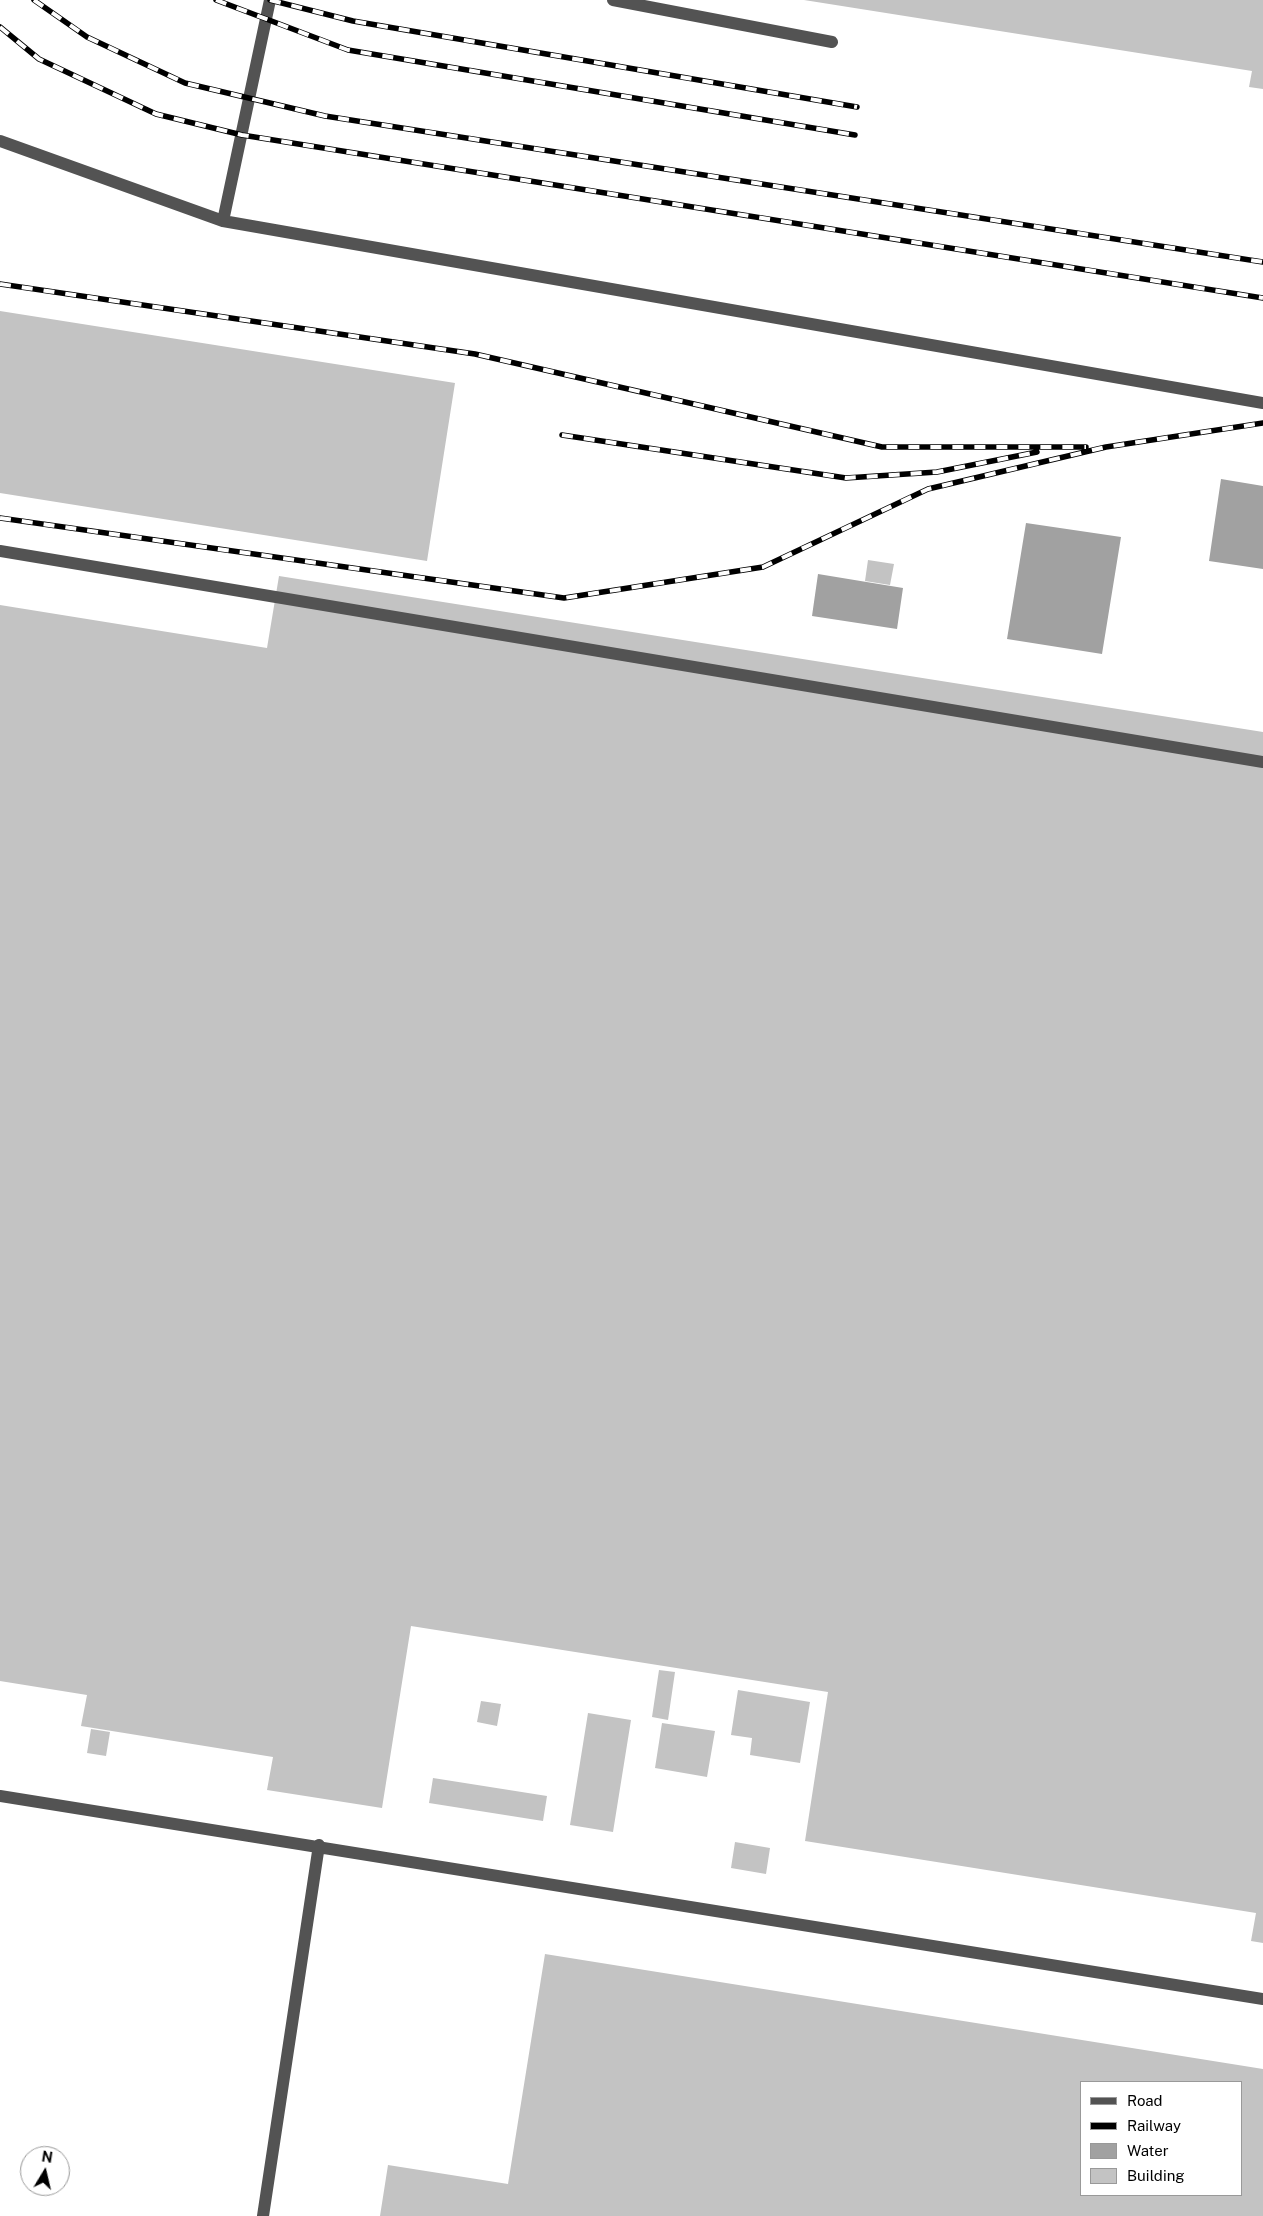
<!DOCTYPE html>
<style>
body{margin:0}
#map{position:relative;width:1263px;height:2216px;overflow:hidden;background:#fff;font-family:"Public Sans",sans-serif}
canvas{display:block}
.legend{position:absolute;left:1080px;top:2081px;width:162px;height:115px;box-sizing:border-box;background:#fff;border:1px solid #999;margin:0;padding:6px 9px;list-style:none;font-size:15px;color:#000}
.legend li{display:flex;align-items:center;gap:10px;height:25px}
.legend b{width:25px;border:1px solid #999}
.north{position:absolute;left:20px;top:2146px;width:50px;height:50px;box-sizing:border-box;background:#fff;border:1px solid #999;border-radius:50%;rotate:9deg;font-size:14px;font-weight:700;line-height:20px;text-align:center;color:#000}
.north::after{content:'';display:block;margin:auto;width:18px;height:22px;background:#000;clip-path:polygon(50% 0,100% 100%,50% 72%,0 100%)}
</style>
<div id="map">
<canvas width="1263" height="2216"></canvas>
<ul class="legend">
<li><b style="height:6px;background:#535353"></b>Road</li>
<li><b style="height:6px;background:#000"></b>Railway</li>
<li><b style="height:14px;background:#a1a1a1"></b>Water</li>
<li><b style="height:14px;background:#c3c3c3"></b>Building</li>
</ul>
<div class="north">N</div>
</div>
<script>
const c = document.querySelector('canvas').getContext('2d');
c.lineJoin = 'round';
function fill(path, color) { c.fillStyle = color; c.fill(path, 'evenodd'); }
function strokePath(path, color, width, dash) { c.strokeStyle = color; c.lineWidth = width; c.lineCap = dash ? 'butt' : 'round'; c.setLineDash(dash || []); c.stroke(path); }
fill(new Path2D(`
 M1221,479L1263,486V569L1209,561Z
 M1026,523L1121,537L1102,654L1007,639Z
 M818,574L903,588L897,629L812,616Z`), '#a1a1a1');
fill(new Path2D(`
 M804,0H1263V89L1249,87L1252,71Z
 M0,311L455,383L427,561L0,493Z
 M868,560L894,564L890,585L865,581Z
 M279,576L1263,732V1943L1251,1941L1256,1913L805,1841L828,1692L411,1626L382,1808L267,1790L273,1757L81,1726L87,1695L0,1681V605L267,648Z
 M659,1670L675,1672L668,1720L652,1717Z
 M738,1690L810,1702L800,1763L750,1755L752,1738L731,1735Z
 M481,1701L501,1704L497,1726L477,1722Z
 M588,1713L631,1720L613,1832L570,1825Z
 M662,1723L715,1731L707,1777L655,1768Z
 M91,1729L110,1732L106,1756L87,1753Z
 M433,1778L547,1796L543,1821L429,1803Z
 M735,1842L770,1848L766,1874L731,1868Z
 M545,1954L1263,2069V2216H380L388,2165L508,2184ZM1082,2082H1242V2195H1082Z`), '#c3c3c3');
strokePath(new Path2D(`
 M613,0L832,42
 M0,141L223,221L1263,403
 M223,221L270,0
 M0,551L1263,762
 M0,1796L1263,1999
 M263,2216L319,1845`), '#535353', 12);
const rail = new Path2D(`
 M34,0L87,37L185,83L325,116L1263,262
 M216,0L348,50L855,135
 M270,0L353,21L857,107
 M0,27L39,59L156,114L242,135L1263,298
 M0,284L475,354L882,447H1086
 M562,435L846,478L937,472L1037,452
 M0,518L564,598L763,567L928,489L1106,447L1263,423`);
strokePath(rail, '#000', 5.5);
strokePath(rail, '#fff', 4, [11]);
</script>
